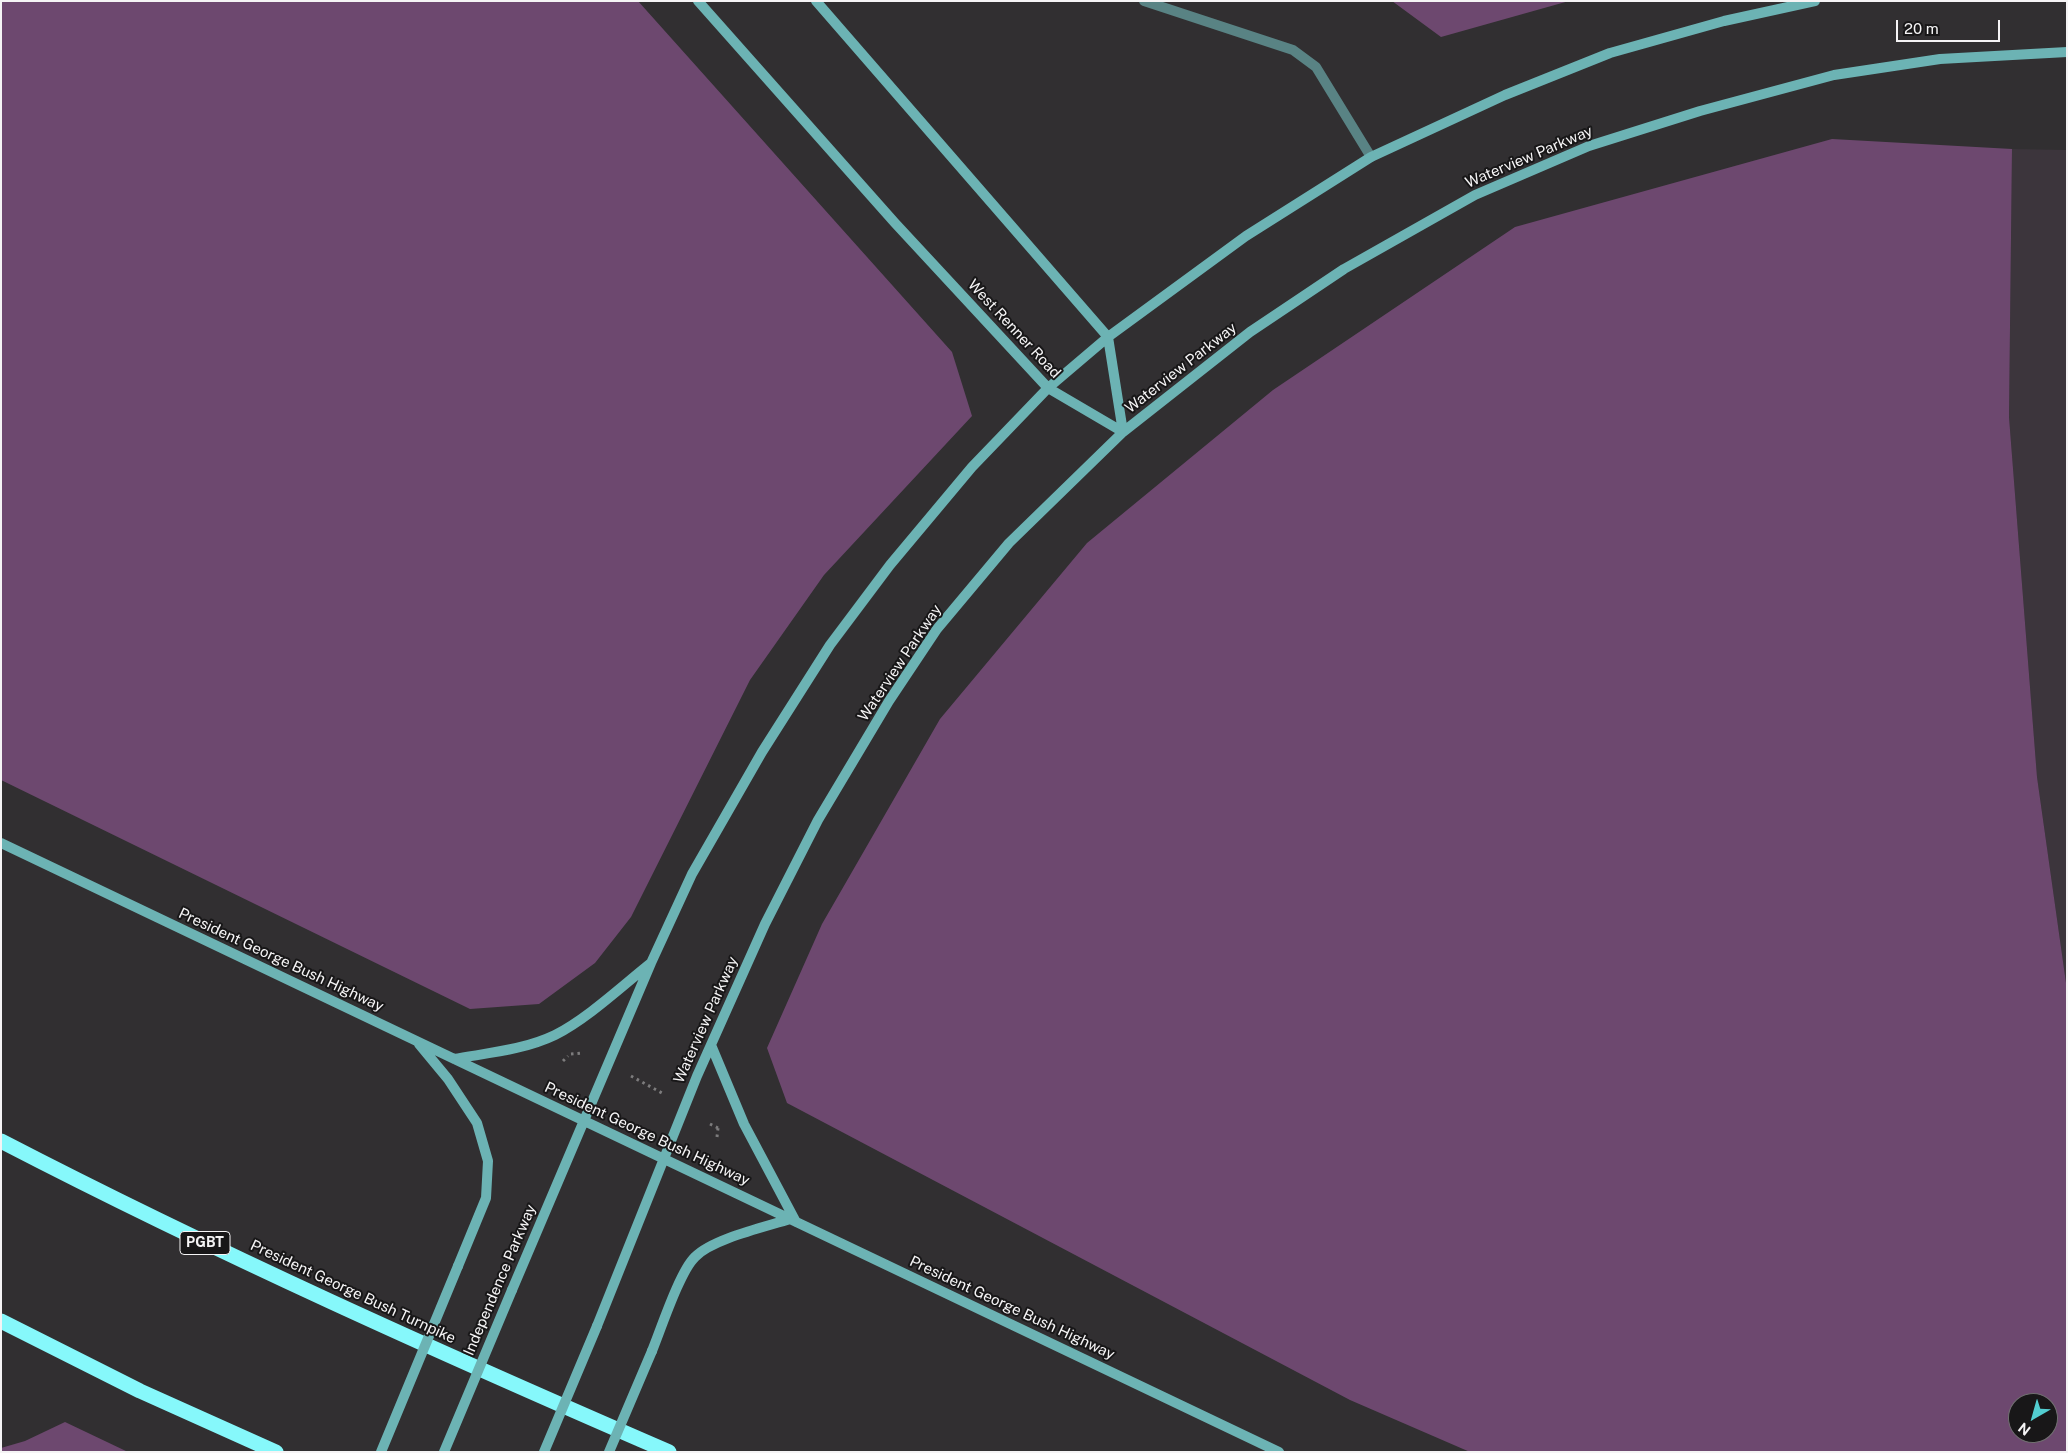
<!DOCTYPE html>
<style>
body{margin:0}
#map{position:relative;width:2068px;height:1453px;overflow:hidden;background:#312f31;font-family:"Public Sans",sans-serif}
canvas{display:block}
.frame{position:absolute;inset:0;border:2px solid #f5f4f5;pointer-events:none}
.north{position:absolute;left:2008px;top:1393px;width:50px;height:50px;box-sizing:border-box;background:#181718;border:1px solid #706f70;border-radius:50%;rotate:218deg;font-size:14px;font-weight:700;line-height:20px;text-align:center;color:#f5f4f5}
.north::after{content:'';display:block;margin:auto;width:18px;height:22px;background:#52cdd0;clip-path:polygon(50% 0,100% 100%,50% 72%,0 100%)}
.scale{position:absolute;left:1896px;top:20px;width:104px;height:22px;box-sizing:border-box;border:2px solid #f5f4f5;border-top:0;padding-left:6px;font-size:15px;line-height:18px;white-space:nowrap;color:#f5f4f5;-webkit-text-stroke:4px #181718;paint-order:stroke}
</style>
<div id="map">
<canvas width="2068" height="1453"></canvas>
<div class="frame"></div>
<div class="north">N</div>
<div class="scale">20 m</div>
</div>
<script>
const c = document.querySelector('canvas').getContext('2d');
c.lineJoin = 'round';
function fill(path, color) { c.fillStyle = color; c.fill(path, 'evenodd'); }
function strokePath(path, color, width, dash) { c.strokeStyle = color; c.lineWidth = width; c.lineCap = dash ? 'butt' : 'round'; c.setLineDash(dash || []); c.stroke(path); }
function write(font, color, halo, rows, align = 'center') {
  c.font = font + ' "Public Sans",sans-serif'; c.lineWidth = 4; c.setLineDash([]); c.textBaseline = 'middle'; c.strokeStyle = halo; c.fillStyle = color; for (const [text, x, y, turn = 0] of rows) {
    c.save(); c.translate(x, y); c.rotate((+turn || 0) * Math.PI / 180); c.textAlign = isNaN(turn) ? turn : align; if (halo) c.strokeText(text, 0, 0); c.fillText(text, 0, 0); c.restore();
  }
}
fill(new Path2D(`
 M2012,149L2067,150V990L2037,777L2009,417Z`), '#3c353c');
fill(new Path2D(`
 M1,1H638L952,352L972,416L824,575L750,680L631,917L595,963L539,1004L470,1009L1,780Z
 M1392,1H1569L1441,37Z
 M1832,139L2012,149L2009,417L2037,777L2067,990V1452H1470L1350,1400L787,1103L767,1048L822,924L940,719L1087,543L1273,390L1515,227ZM2018,1403H2048V1433H2018Z
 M65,1422L128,1452H1V1448L25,1441Z`), '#6d486f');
strokePath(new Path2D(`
 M571,1054L582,1053
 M563,1061L568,1056
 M631,1076L662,1093
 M710,1124L718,1128
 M717,1137L718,1128L720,1127`), '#7d7c7d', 3, [2.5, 4]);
strokePath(new Path2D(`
 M1144,1L1293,50L1316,67L1371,157`), '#598384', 10);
strokePath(new Path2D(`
 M698,1L895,223L1048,388L1123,432
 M816,1L1108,337L1123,432
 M1,843L1279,1452
 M419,1044L448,1079L477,1123L488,1161L486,1198L458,1266
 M711,1045L744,1124L796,1222
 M454,1059C487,1053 524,1050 555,1035C587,1019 622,986 651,963
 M512,1290L651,963L692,874L762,752L830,645L890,565L972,467L1048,388L1108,337L1246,236L1371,157L1505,95L1610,53L1724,21L1815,1
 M597,1326L697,1076L765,924L818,820L889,701L937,629L1009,543L1123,432L1250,332L1344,269L1475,195L1589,146L1700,111L1834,75L1940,59L2067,52
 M652,1351C661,1329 680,1271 695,1257C712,1239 765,1227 790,1219`), '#6cb3b4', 10);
strokePath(new Path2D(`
 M1,1141C219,1254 443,1354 669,1452
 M1,1321L140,1391L276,1452`), '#86f8fb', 15);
strokePath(new Path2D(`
 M381,1452L458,1266
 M444,1452L512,1290
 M544,1452L597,1326
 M609,1452L652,1351`), '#6cb3b4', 10);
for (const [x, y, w] of [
 [205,1243,50]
]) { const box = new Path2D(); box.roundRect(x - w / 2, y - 11.5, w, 23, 4); c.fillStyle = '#181718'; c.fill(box); strokePath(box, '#f5f4f5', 1); }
write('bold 14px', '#f5f4f5', null, [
 ["PGBT",205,1243]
]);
write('15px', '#f5f4f5', '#181718', [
 ["Waterview Parkway",1529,157,-23],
 ["West Renner Road",1014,329,47],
 ["Waterview Parkway",1181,368,-38],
 ["Waterview Parkway",900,663,-56],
 ["President George Bush Highway",281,960,25],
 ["Waterview Parkway",706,1020,-66],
 ["President George Bush Highway",647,1134,25],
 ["Independence Parkway",500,1280,-67],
 ["President George Bush Turnpike",353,1292,25],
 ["President George Bush Highway",1012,1308,25]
]);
</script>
